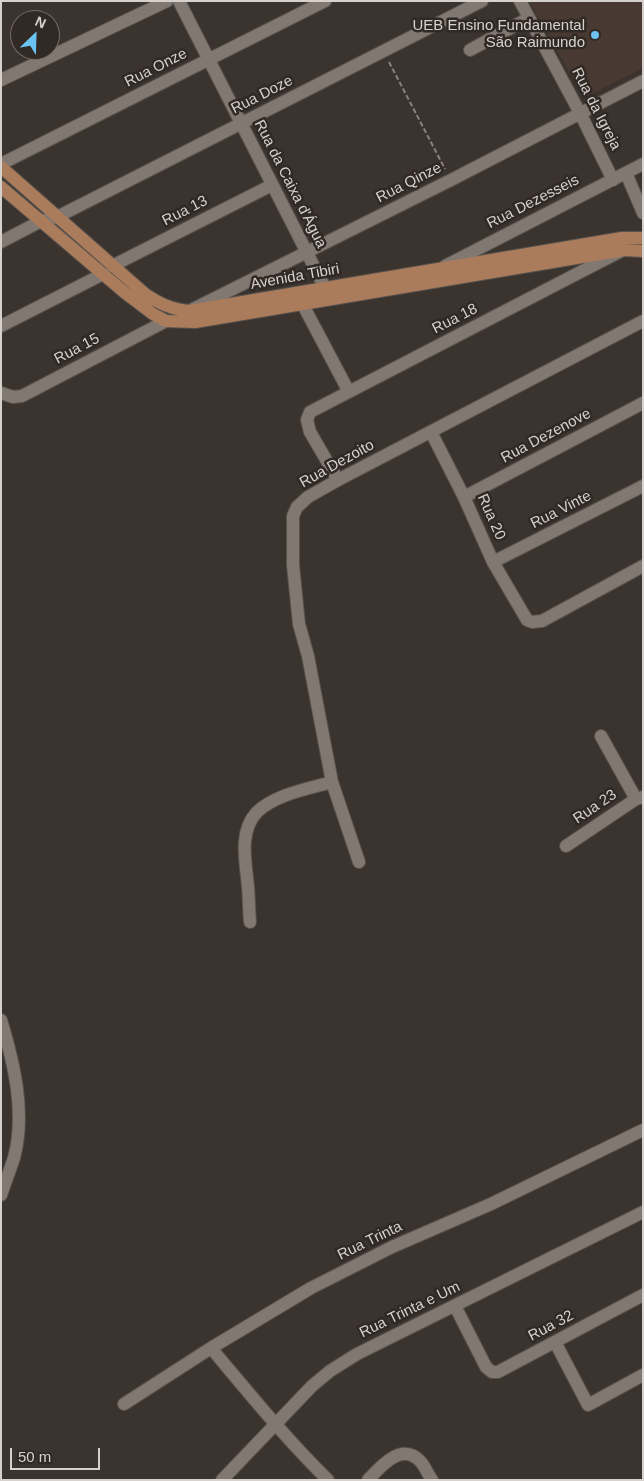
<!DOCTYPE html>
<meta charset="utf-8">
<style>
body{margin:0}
#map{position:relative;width:644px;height:1481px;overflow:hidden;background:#3b332e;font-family:Helvetica,sans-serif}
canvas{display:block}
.frame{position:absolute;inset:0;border:2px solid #d7d1ce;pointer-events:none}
.north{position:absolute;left:10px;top:10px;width:50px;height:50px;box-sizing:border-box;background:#312924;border:1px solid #736c68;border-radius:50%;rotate:24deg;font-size:14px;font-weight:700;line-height:20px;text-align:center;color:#d7d1ce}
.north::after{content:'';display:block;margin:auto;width:18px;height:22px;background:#6bc3f2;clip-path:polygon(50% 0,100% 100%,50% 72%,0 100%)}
.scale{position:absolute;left:10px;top:1448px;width:90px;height:22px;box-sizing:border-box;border:2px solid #d7d1ce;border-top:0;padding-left:6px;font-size:15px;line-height:18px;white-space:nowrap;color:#d7d1ce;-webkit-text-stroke:4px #312924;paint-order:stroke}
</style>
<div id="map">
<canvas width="644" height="1481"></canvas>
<div class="frame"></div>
<div class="north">N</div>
<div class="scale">50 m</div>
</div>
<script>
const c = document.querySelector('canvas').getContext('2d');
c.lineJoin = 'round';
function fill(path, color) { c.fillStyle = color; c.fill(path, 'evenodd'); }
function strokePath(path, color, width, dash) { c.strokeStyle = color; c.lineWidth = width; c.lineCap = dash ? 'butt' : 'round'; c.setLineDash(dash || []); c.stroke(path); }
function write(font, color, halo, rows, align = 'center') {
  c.font = font + ' Helvetica,sans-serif'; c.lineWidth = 5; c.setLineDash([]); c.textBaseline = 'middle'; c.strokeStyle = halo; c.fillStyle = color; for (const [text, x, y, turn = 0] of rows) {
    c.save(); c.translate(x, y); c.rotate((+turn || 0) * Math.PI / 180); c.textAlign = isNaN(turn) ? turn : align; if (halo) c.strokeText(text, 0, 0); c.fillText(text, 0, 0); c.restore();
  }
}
fill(new Path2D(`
 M529,1H643V68L584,98Z`), '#483a32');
const minor = new Path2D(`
 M179,1L330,298
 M520,1L580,113L613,180
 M470,50L529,18
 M1,80L167,1
 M1,164L325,1
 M626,173L643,213
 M1,242L41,221L57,217L482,1
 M112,266L272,185
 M445,266L643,164
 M303,305L349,392
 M193,309L451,180L643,81
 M1,326L103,274
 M1,393L13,397L22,396L166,321
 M431,432L464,497L493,562L527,620L532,622L542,621L643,566
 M338,480L310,432L307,420L310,412L621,251
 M464,497L643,403
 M493,562L643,486
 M601,736L636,799
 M566,846L636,799L643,797
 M359,862L332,782L308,656L299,624L293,565V516L297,507L308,497L338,480L643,321
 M250,922C249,910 249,899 248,887C246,863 238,832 257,812C276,794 308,789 332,782
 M1,1020C14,1063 26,1113 14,1158C10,1170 5,1183 1,1195
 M455,1306L486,1367L492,1372H498L643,1295
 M555,1342L588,1405L643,1375
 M211,1348C249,1393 286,1439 328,1480
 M124,1404L211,1348L311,1288L392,1247L491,1204L643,1130
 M222,1480L312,1386L330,1371L357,1354L643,1212
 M368,1480C381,1466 402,1441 421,1462C425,1467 428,1474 432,1480`);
const major = new Path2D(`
 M1,167L145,294C160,304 171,309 189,311L622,238H643
 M1,187L124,292L153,314L166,321L195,322L624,250L643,251`);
strokePath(minor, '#58524d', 14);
strokePath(major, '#58524d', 14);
strokePath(new Path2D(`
 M389,62L445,169`), '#89827e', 2, [5, 2.5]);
strokePath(minor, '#817872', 12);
strokePath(major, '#ab7c5b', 12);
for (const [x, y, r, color] of [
 [595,35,5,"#6bc3f2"]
]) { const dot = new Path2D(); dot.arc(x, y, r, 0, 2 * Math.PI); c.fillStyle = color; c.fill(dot); strokePath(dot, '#312924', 2); }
write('15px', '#d7d1ce', '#312924', [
 ["UEB Ensino Fundamental",585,26],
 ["São Raimundo",585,43]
], 'right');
write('15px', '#d7d1ce', '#312924', [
 ["Rua Onze",156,68,-27],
 ["Rua Doze",262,95,-27],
 ["Rua da Igreja",596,109,63],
 ["Rua Qinze",409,183,-27],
 ["Rua da Caixa d'Água",290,184,63],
 ["Rua Dezesseis",533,202,-27],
 ["Rua 13",185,211,-27],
 ["Avenida Tibiri",295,277,-10],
 ["Rua 18",455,319,-27],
 ["Rua 15",77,349,-28],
 ["Rua Dezenove",546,436,-28],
 ["Rua Dezoito",337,464,-29],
 ["Rua Vinte",561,510,-27],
 ["Rua 20",491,517,66],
 ["Rua 23",595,807,-34],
 ["Rua Trinta",370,1241,-26],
 ["Rua Trinta e Um",410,1310,-26],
 ["Rua 32",551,1326,-28]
]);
</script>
